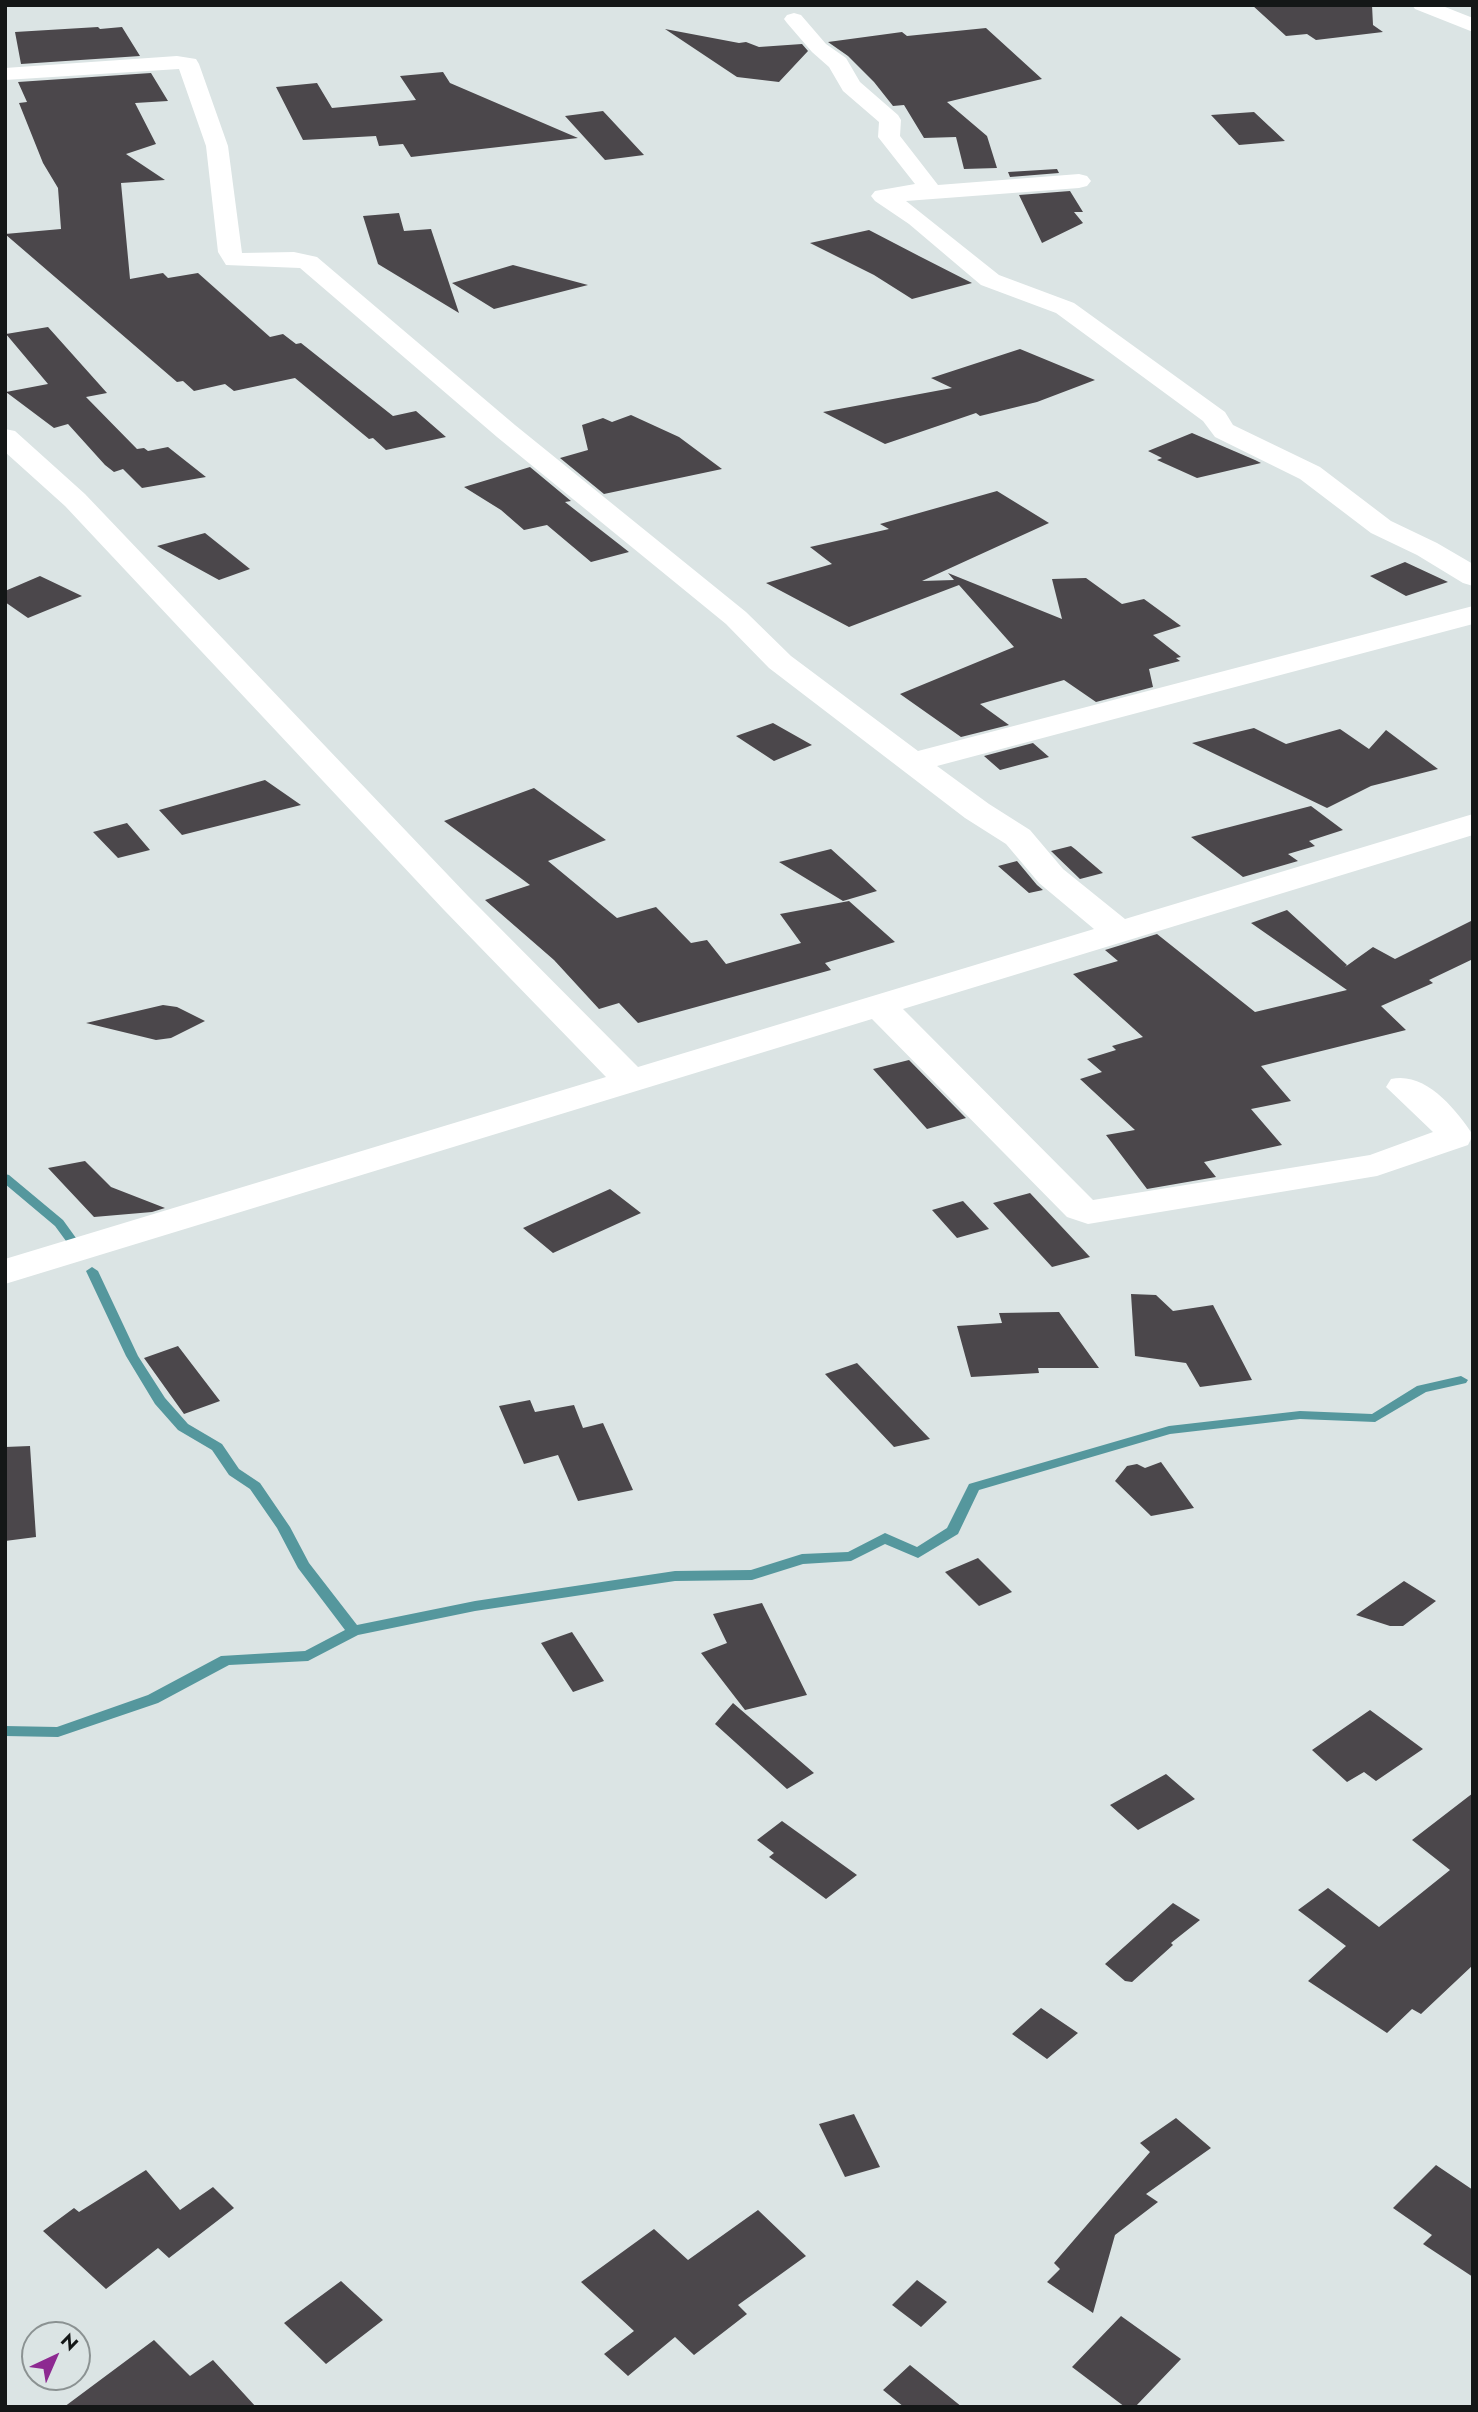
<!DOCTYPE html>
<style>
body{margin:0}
#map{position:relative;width:1478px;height:2412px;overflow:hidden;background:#dbe4e4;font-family:Jost,sans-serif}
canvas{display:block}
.frame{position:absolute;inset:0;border:7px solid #141717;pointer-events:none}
.north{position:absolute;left:21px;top:2321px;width:70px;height:70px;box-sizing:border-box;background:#dbe4e4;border:2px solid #8b9292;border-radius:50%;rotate:44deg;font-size:19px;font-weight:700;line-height:28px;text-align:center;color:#141717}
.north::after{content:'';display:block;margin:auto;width:24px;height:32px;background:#8d2991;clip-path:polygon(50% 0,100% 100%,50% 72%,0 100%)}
</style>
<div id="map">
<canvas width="1478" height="2412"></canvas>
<div class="frame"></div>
<div class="north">N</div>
</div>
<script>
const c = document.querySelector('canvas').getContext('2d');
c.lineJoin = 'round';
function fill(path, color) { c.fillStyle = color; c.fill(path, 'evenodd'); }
fill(new Path2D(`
 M5,1174L9,1175L63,1220L76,1238L74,1241H66L55,1226L5,1184Z
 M92,1267L98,1271L138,1356L165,1398L188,1424L222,1444L239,1469L260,1483L290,1527L309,1563L357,1625L475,1601L675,1571L751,1570L802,1554L848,1552L885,1533L917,1547L947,1528L969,1484L1169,1426L1300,1411L1372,1414L1417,1386L1461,1376L1468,1380L1466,1383L1426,1392L1375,1422L1300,1419L1170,1434L979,1490L958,1534L918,1558L885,1544L851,1561L803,1564L752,1580L675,1581L475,1611L358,1635L308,1661L229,1665L158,1703L58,1737L5,1736V1726L57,1727L148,1695L221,1656L305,1651L345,1630L298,1568L277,1528L250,1489L229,1475L212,1450L178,1430L155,1404L126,1356L86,1271Z`), '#55979d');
fill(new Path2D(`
 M1252,5H1372L1373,25L1383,32L1316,40L1307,34L1286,36Z
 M98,27L100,29L122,27L140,56L21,64L15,32Z
 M986,28L1042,79L947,102L987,136L997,168L964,169L956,137L924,138L904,105L893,106L874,82L848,56L828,42L902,32L907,36Z
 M665,29L739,43L746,42L759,47L802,44L808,51L779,82L737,77Z
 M443,72L450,83L578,138L411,157L403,144L379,146L376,136L303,140L276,87L317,83L332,108L416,100L400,76Z
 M151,73L168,101L135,103L156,144L126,154L165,180L121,183L130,279L163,273L168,278L198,273L270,337L283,334L296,344L301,343L393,416L416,411L446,437L386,450L373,438L369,439L295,378L234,391L225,384L194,391L183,381L177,382L5,234L61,229L58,188L43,163L19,103L27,102L18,82Z
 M603,111L644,155L605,160L565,116Z
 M1254,112L1285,141L1239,145L1211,115Z
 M1057,169L1059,173L1010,177L1008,172Z
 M1070,191L1083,212H1074L1083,223L1042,243L1019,195Z
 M399,213L404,231L431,229L459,313L378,264L363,216Z
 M869,230L919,256L972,283L912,299L874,275L810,243Z
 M513,265L588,285L494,309L452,283Z
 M48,327L107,393L86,397L137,449L144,448L148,451L168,447L206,477L142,488L123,469L114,472L105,465L68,424L54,428L6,392L48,384L6,334Z
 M1020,349L1095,380L1037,402L980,416L976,413L885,444L823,412L952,388L931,378Z
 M631,415L679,437L722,469L604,494L560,458L588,450L582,425L603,418L612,422Z
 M1192,433L1255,460L1261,463L1197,478L1157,460L1162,458L1148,451Z
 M530,467L571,501L565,502L629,552L591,562L547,525L524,530L501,510L464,487Z
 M997,491L1049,523L922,581L954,580L948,573L1062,619L1052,579L1086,578L1122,604L1144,599L1181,626L1153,635L1181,657L1176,658L1180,661L1149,669L1153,687L1096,702L1064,680L980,704L1009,725L961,737L900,694L1014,647L959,585L849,627L766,583L832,564L810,547L889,529L880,524Z
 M205,533L250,569L219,580L157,546Z
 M1405,562L1448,582L1406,596L1370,576Z
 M40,576L82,596L28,618L5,602V591Z
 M773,723L812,745L774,761L736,736Z
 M1254,728L1286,744L1340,729L1369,749L1386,730L1438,769L1371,786L1327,808L1192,743Z
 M1033,743L1049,757L1000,770L984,756Z
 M265,780L301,805L182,835L159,810Z
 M534,788L606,840L548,861L617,918L656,907L691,943L707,940L726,964L801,943L780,914L849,901L895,942L825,963L831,970L638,1023L619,1003L599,1009L554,960L485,900L530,885L444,821Z
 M1311,806L1343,830L1309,841L1315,846L1288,854L1298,861L1243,877L1191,837Z
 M127,823L150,850L118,858L93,832Z
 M1071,846L1075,849L1103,873L1080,879L1051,851Z
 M831,849L862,877L877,891L843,901L779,862Z
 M1017,861L1037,885L1043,890L1029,893L998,866Z
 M1287,910L1347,965L1345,967L1373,947L1395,959L1473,920V959L1429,980L1433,983L1381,1006L1406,1030L1261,1066L1291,1101L1251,1109L1282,1145L1204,1162L1216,1177L1147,1189L1106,1135L1135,1130L1080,1079L1102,1072L1087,1059L1116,1050L1112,1046L1143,1037L1073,974L1118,961L1105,950L1157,934L1255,1012L1347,990L1251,923Z
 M163,1005L177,1007L205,1021L171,1038L156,1040L86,1023Z
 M909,1060L960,1112L966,1118L927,1129L873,1069Z
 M85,1161L111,1187L165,1208L152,1212L94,1217L48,1168Z
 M610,1189L641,1213L553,1253L523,1228Z
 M1030,1193L1090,1257L1052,1267L993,1203Z
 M963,1201L989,1229L957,1238L932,1210Z
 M1131,1294L1156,1295L1173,1311L1213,1305L1252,1380L1200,1387L1186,1363L1135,1356Z
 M1059,1312L1099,1368H1038L1039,1373L971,1377L957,1326L1002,1323L999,1313Z
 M178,1346L220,1401L184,1414L144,1358Z
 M857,1363L930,1439L894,1447L825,1374Z
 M530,1400L535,1412L574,1405L583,1428L603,1423L633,1490L578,1501L558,1455L524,1464L499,1406Z
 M30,1446L36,1537L5,1541V1447Z
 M1161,1462L1194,1508L1151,1516L1115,1481L1127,1466L1137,1464L1145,1468Z
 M978,1558L1012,1592L979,1606L945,1572Z
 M1404,1581L1436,1601L1403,1626H1390L1356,1615Z
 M762,1603L807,1695L745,1710L701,1653L727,1643L713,1614Z
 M572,1632L604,1681L573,1692L541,1643Z
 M733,1703L814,1773L787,1789L715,1724Z
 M1370,1710L1423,1749L1376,1781L1364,1772L1347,1782L1312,1750Z
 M1166,1774L1195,1799L1138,1830L1110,1805Z
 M1473,1793V1965L1421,2014L1412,2009L1387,2033L1308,1981L1346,1946L1298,1910L1328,1888L1379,1927L1450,1870L1412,1840Z
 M782,1821L857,1875L826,1899L769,1857L774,1853L757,1840Z
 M1173,1903L1200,1920L1171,1943L1173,1945L1132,1982L1125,1981L1105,1964Z
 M1041,2008L1078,2033L1047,2059L1012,2034Z
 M854,2114L880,2167L845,2177L819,2124Z
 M1176,2118L1211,2148L1146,2194L1158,2202L1115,2235L1093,2313L1047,2282L1060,2269L1054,2263L1150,2152L1140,2143Z
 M1436,2165L1473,2190V2277L1423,2244L1432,2235L1393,2208Z
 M146,2170L180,2210L213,2187L234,2208L169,2258L158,2248L106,2289L43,2231L74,2208L79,2212Z
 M758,2210L806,2256L738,2305L747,2314L694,2355L675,2337L628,2376L604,2354L634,2331L581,2282L654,2229L688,2260Z
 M917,2280L947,2302L921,2327L892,2305Z
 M341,2281L383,2320L326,2364L284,2323Z
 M1121,2316L1181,2359L1135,2407H1125L1072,2367Z
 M154,2340L190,2376L213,2360L256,2407H64Z
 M910,2365L962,2407H904L883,2390Z`), '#4b474b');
fill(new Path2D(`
 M1412,5H1440L1473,18V32L1415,9Z
 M794,13L801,15L826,44L846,58L860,82L898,115L901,120L900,136L938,185L1079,174L1087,176L1091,181L1087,186L1079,188L906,201L999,275L1074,303L1225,412L1233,425L1320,467L1391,521L1437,543L1473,564V586L1463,583L1417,555L1371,533L1300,479L1215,437L1203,421L1056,313L981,285L909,224L875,201L871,196L875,191L915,184L878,137L879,122L843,91L829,67L812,52L787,23L784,19L787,15Z
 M177,56L196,59L199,64L228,146L242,253L294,252L317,257L515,425L746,612L791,656L918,751L1473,606V624L937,766L989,804L1030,830L1063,869L1125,919L1473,814V835L903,1009L1093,1200L1370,1155L1433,1132L1386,1087L1391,1079C1425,1071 1456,1109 1473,1135L1468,1145L1377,1176L1088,1224L1067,1217L872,1019L5,1284V1259L606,1077L444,910L65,506L5,452V429L15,431L85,494L468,896L638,1067L1094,929L1039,883L1006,844L965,818L769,668L726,624L497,437L300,268L226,265L218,252L206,146L179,69L5,80V68Z`), '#fff');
</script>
